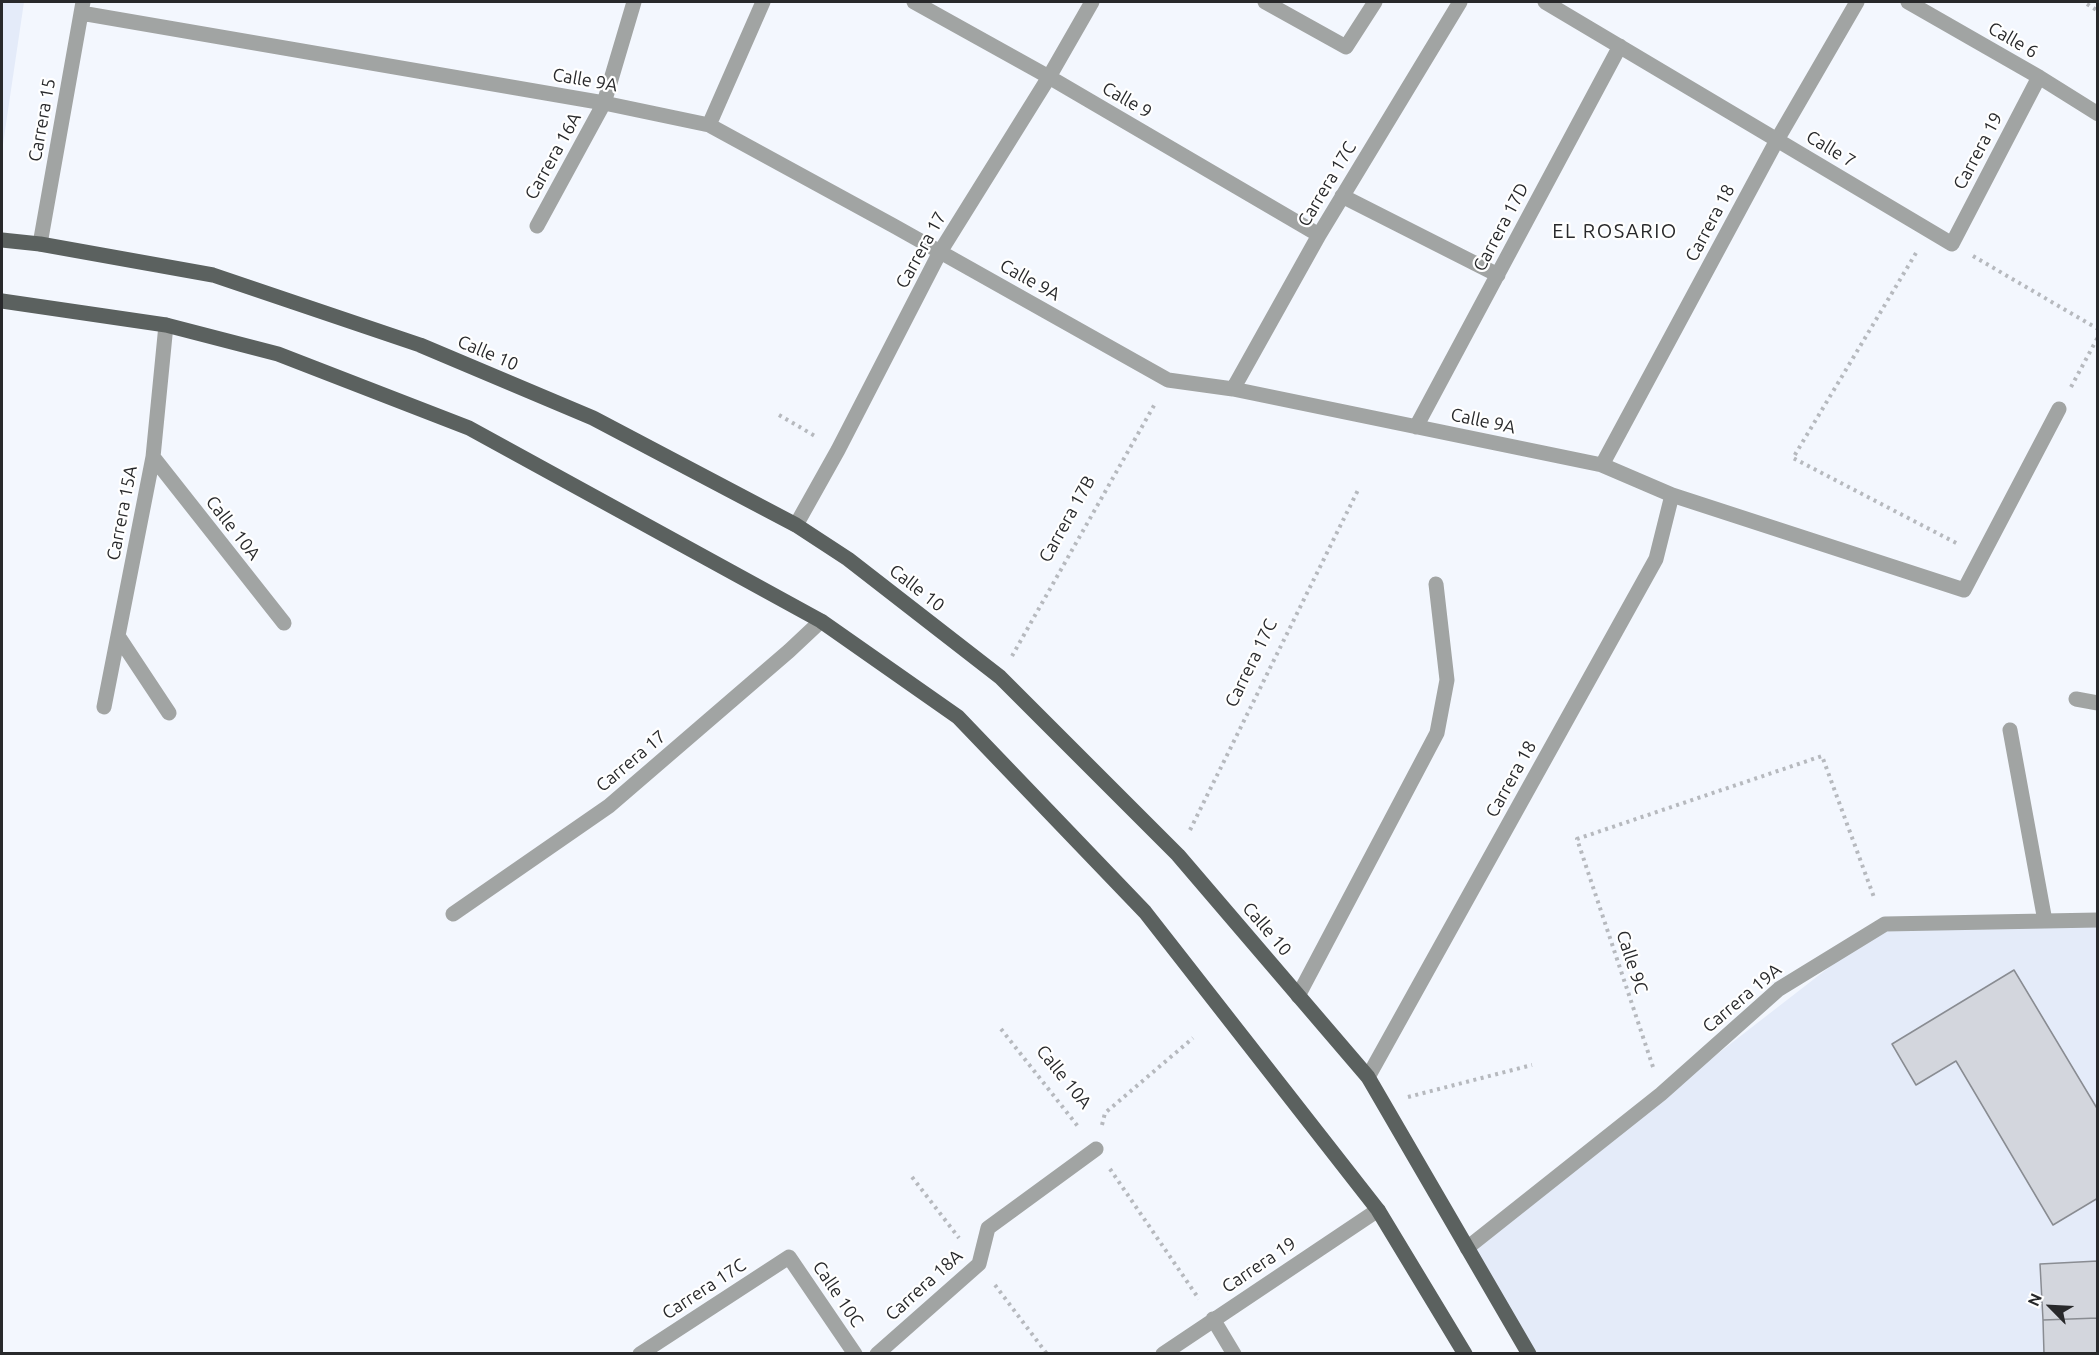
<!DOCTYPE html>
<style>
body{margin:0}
#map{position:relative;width:2099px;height:1355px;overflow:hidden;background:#f3f7fe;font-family:Ubuntu,sans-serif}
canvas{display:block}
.frame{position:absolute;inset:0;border:3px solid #28292b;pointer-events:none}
.north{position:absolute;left:2021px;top:1277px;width:60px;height:60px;-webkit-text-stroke:4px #fff;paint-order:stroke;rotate:294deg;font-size:16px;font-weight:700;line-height:24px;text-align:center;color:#28292b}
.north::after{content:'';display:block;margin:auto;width:21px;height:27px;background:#28292b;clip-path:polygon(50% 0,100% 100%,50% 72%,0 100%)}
</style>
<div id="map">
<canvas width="2099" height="1355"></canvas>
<div class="frame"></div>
<div class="north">N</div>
</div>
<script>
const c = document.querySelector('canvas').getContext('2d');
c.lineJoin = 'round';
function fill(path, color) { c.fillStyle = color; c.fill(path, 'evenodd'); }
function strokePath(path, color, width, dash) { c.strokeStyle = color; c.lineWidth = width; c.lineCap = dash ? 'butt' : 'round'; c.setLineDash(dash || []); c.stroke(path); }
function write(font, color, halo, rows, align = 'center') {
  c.font = font + ' Ubuntu,sans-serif'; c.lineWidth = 4.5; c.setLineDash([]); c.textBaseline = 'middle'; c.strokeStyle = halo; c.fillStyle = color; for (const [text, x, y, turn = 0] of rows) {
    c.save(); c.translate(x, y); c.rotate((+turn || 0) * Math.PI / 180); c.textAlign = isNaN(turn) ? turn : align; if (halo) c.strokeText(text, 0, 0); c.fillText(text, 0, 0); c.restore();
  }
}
fill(new Path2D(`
 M2,2H24L2,151Z
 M2097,920V1353H1537L1467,1248L1885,924Z`), '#e4ebf9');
const building = new Path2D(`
 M2014,970L2098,1110V1198L2053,1225L1956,1061L1916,1085L1892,1044Z
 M2098,1261V1318L2043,1320L2040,1264Z
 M2098,1318V1354H2044L2043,1320Z`);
fill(building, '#d3d6dd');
strokePath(building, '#898c92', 1.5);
strokePath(new Path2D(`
 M2087,4L2098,11
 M1916,253L1793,458L1960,545
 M1973,256L2098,329
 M2071,387L2098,337
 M779,415L815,436
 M1012,656L1156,402
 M1190,830L1359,488
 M1001,1029L1080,1129
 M1653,1067L1577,839L1822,756L1875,900
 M1408,1097L1532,1065
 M1102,1125L1105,1113L1193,1038
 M1110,1169L1199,1299
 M912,1177L959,1238
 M995,1285L1047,1354`), '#b6b9be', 4, [3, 4.5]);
strokePath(new Path2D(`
 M914,2L1049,77L1319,235
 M1265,2L1346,47L1375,2
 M1545,2L1952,244L2039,77
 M1908,2L2039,77L2098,114
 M81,13L604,103L709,125L894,226L1168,380L1233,389L1602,465L1672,495L1964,590L2059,409
 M709,125L763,2
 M1342,196L1498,275
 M537,226L604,103L634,2
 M40,244L83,2
 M1233,389L1319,235L1460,2
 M1416,427L1620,46
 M153,457L284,623
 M1602,465L1777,140L1857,2
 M796,525L838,450L940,252L1049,77L1092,2
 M118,636L169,713
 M2076,699L2098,703
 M104,707L153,457L166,325
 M2010,730L2045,921
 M453,914L609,806L789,651L821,621
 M1298,996L1437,733L1447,680L1436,584
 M1368,1077L1656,559L1672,495
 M1467,1248L1661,1094L1779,989L1885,924L2098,920
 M1213,1319L1234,1354
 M640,1354L789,1257L855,1354
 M877,1354L979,1264L988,1228L1096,1149
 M1163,1354L1378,1210`), '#a1a4a3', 15);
strokePath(new Path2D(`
 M2,240L40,244L213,275L420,345L593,418L796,525L848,559L1000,677L1178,855L1368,1077L1529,1354
 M2,301L166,325L278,354L469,428L821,621L958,717L1145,912L1378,1210L1465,1354`), '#5b615f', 15);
write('18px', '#28292b', '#fff', [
 ["Calle 6",2013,40,30],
 ["Calle 9A",585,80,10],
 ["Calle 9",1127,100,30],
 ["Carrera 15",42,120,-80],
 ["Calle 7",1831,149,31],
 ["Carrera 19",1978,151,-62],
 ["Carrera 16A",553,156,-61],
 ["Carrera 17C",1327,184,-59],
 ["Carrera 18",1710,223,-62],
 ["Carrera 17D",1501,227,-62],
 ["Carrera 17",921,250,-61],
 ["Calle 9A",1030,280,29],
 ["Calle 10",488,353,23],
 ["Calle 9A",1483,421,12],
 ["Carrera 15A",122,513,-79],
 ["Carrera 17B",1067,519,-61],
 ["Calle 10A",233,528,52],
 ["Calle 10",917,588,38],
 ["Carrera 17C",1251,663,-64],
 ["Carrera 17",631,761,-40],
 ["Carrera 18",1511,779,-61],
 ["Calle 10",1267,929,49],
 ["Calle 9C",1632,962,72],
 ["Carrera 19A",1742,998,-40],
 ["Calle 10A",1064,1077,51],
 ["Carrera 19",1259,1265,-34],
 ["Carrera 18A",924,1285,-42],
 ["Carrera 17C",704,1289,-33],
 ["Calle 10C",838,1294,56]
]);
c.letterSpacing = '1.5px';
write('20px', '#28292b', '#fff', [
 ["EL ROSARIO",1615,231]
]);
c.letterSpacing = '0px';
</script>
